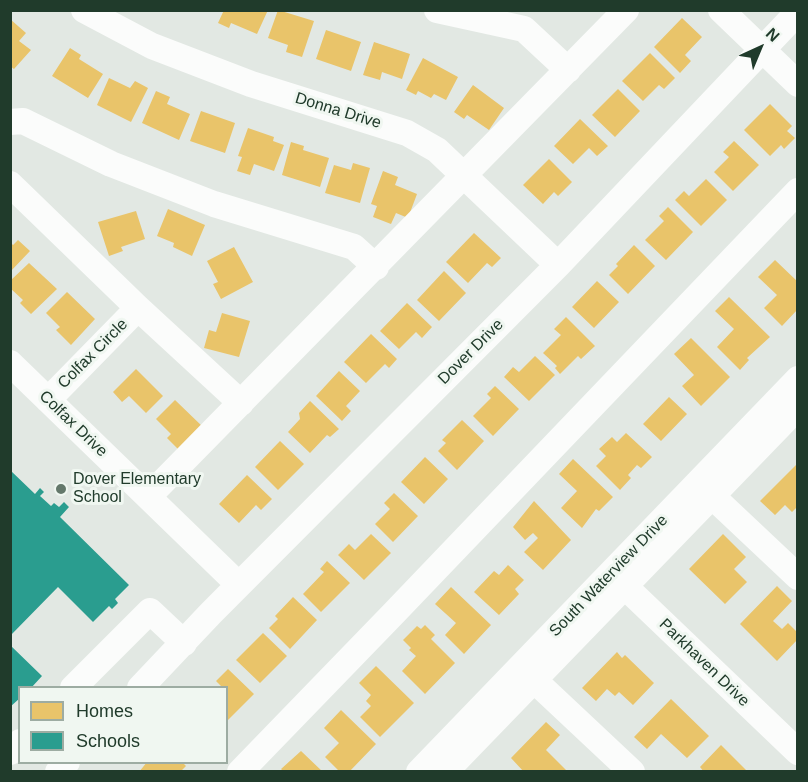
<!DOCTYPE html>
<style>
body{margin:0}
#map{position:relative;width:808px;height:782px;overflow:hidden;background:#e2e8e3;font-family:Helvetica,sans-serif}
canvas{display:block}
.frame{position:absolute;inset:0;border:12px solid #203b2b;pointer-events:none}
.legend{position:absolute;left:18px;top:686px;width:210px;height:78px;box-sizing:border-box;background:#f0f7f1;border:2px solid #9daca2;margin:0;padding:8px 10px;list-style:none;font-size:18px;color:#203b2b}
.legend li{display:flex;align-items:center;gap:12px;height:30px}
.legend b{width:30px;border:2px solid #9daca2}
.north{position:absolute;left:730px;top:18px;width:60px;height:60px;-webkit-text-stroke:4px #f0f7f1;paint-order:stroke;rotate:44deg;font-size:16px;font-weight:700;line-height:24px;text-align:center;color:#203b2b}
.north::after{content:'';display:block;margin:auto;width:21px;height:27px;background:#203b2b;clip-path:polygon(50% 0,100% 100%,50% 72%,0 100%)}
</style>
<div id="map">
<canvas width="808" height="782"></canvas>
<div class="frame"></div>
<ul class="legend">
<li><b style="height:16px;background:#e9c46a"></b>Homes</li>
<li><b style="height:16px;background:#2a9d8f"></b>Schools</li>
</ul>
<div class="north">N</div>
</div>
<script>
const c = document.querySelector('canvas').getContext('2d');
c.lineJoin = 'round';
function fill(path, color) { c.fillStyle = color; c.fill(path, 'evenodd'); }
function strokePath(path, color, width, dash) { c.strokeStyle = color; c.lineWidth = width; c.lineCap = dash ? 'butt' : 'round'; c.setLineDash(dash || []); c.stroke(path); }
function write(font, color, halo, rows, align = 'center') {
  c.font = font + ' Helvetica,sans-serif'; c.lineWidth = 6; c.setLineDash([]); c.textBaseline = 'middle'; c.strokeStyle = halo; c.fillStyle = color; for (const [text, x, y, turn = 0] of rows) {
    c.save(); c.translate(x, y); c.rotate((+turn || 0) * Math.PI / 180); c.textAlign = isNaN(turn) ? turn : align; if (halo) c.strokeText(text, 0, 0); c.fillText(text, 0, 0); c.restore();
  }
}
fill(new Path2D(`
 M224,10H268L257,34L231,23L229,28L218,23Z
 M278,10L314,21L302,57L286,52L288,45L268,38Z
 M682,18L702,37L685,55L691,61L680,73L654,47Z
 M10,19L26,33L19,41L31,50L14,69L10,66Z
 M326,30L361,42L351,71L316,59Z
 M374,42L410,54L402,79L382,72L380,80L363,75Z
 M70,48L81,55L79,59L103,74L88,98L52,76Z
 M650,53L675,78L664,89L659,85L643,101L622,81Z
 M423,58L458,77L446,100L434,94L431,98L418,91L416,95L406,90Z
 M109,78L130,88L135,81L148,88L131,122L97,105Z
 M473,85L504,108L489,130L467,115L464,119L454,112Z
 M618,89L640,111L615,137L592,115Z
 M156,91L170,97L167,104L190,114L179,140L142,123Z
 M770,104L792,126L787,131L795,138L784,149L781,145L770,156L744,130Z
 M201,111L235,123L225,153L190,141Z
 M580,119L608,146L597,156L589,148L573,164L554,146Z
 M248,128L274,137L273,141L284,145L274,171L254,164L250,175L237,171L242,157L238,156Z
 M734,141L759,165L733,191L714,172L729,157L723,152Z
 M291,142L304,146L303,150L329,158L320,187L282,175Z
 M549,159L572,182L558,196L554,192L543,204L523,185Z
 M353,163L370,168L360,203L325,193L334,165L351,170Z
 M383,171L398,177L395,185L417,194L408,218L396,213L391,224L373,217L377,206L371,204Z
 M706,179L727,200L701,226L675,200L684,191L689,196Z
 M668,207L693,232L666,260L645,240L664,221L659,216Z
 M168,209L205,225L192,256L173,247L174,243L157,236Z
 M136,211L145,239L121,247L123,251L109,256L98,222Z
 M474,233L501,258L492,267L487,263L468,283L446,262Z
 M18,240L30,251L10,272V242L13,245Z
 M634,245L655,266L628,294L609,275L618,266L616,264Z
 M234,247L253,282L221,299L213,284L218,282L207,261Z
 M775,260L798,282V309L782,326L764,308L777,295L758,277Z
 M29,263L57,289L31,314L20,303L23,300L10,288V281Z
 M444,271L466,293L439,321L417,300Z
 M597,281L619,302L594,328L572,307Z
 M67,292L95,319L71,345L56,330L60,327L46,313Z
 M729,297L770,337L747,358L749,360L740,370L717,347L734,329L715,311Z
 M407,303L432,327L422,338L416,332L399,349L380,331Z
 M222,313L250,321L239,357L204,348L209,330L216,332Z
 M566,317L595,346L581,359L578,356L560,374L555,368L557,366L543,353L561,335L554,329Z
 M371,334L397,359L389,368L385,364L366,383L344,362Z
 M691,338L730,377L701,406L682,386L694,375L674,354Z
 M535,356L555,375L529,401L504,377L513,367L519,372Z
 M136,369L163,396L146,413L129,396L122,402L113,392Z
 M339,371L360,391L346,406L351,411L342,421L316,396Z
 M495,386L519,409L493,436L473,416L491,398L487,394Z
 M669,397L687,414L661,441L643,424Z
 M175,400L203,427L180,451L167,438L171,434L156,419Z
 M310,401L339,429L330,437L327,435L310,453L288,432L300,419L299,413Z
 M462,420L484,441L457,470L438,451L446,443L442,440Z
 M626,433L652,457L641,468L637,465L628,475L631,478L620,490L596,466L606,456L599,449L612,437L617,442Z
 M280,441L304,464L278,490L255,467Z
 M425,457L448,479L424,504L401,482Z
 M573,459L613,497L599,511L596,509L582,528L561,508L577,491L559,474Z
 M798,463V506L792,512L785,505L775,515L760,501Z
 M247,475L272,499L261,510L256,505L239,523L219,504Z
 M394,493L418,516L393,542L375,524L390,509L384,503Z
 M534,501L571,540L543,570L524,552L538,538L533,533L525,540L513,527Z
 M371,534L391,553L364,580L338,555L349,544L355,550Z
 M723,534L746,557L734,569L747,582L725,604L689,569Z
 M327,561L350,583L321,612L303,594L324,572L320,569Z
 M508,565L524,580L515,589L519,594L499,615L474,592L494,571L499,575Z
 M777,586L792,601L773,621L782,629L788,623L798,633V639L777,661L740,624Z
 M451,587L491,625L464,654L445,635L456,623L435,604Z
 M293,597L317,620L290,649L269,628L278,619L275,616Z
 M425,625L435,635L431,639L455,663L425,694L402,671L416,656L409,650L411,648L403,640L417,626L421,629Z
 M263,633L287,656L260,683L236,660Z
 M617,652L622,658L625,655L654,683L633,705L619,692L615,696L607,689L596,701L582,688Z
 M376,666L414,703L380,737L360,717L371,706L366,701L371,695L359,683Z
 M228,669L254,694L226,722V688H219L221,686L216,681Z
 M671,699L709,736L687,758L661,734L647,749L634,737Z
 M341,710L376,744L349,772H340L325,757L339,743L324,728Z
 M546,722L560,735L546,750L568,772H524L511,758Z
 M721,745L748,772H704L700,767Z
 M301,751L323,772H284L281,769Z
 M147,762H182L186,766L180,772H139Z`), '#e9c46a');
fill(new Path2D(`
 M10,470L35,494L40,488L44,492L40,496L51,506L54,503L59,507L64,502L69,507L60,517L129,585L115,599L118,603L112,609L109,606L93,622L58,587L10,636Z
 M10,645L42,676L31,688H20V698L10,707Z`), '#2a9d8f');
strokePath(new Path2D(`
 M84,10L152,46L251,84L407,133L437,150L558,265
 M437,10L524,29L568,70
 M721,10L798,84
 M10,122L23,121L111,164L214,204L354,247L376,267
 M10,184L138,308L241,403
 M10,363L239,585
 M48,400L138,308
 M149,496L626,10
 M712,496L798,577
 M614,576L798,752
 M534,680L632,772
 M73,688L150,611L184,643
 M140,688L211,613L558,265L798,12
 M10,752L20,742
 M58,772L67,762
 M240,772L394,613L798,191
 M419,772L798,379
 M445,772L798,407`), '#fbfcfb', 26);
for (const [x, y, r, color] of [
 [61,489,6,"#64786b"]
]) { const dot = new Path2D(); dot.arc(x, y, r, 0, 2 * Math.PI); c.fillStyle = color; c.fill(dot); strokePath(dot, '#f0f7f1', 2); }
write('16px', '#203b2b', '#f0f7f1', [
 ["Donna Drive",338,111,17],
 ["Dover Drive",471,352,-45],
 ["Colfax Circle",93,354,-45],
 ["Colfax Drive",73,424,44],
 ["South Waterview Drive",609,576,-46],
 ["Parkhaven Drive",704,663,44]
]);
write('16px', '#203b2b', '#f0f7f1', [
 ["Dover Elementary",73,480],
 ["School",73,498]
], 'left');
</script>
